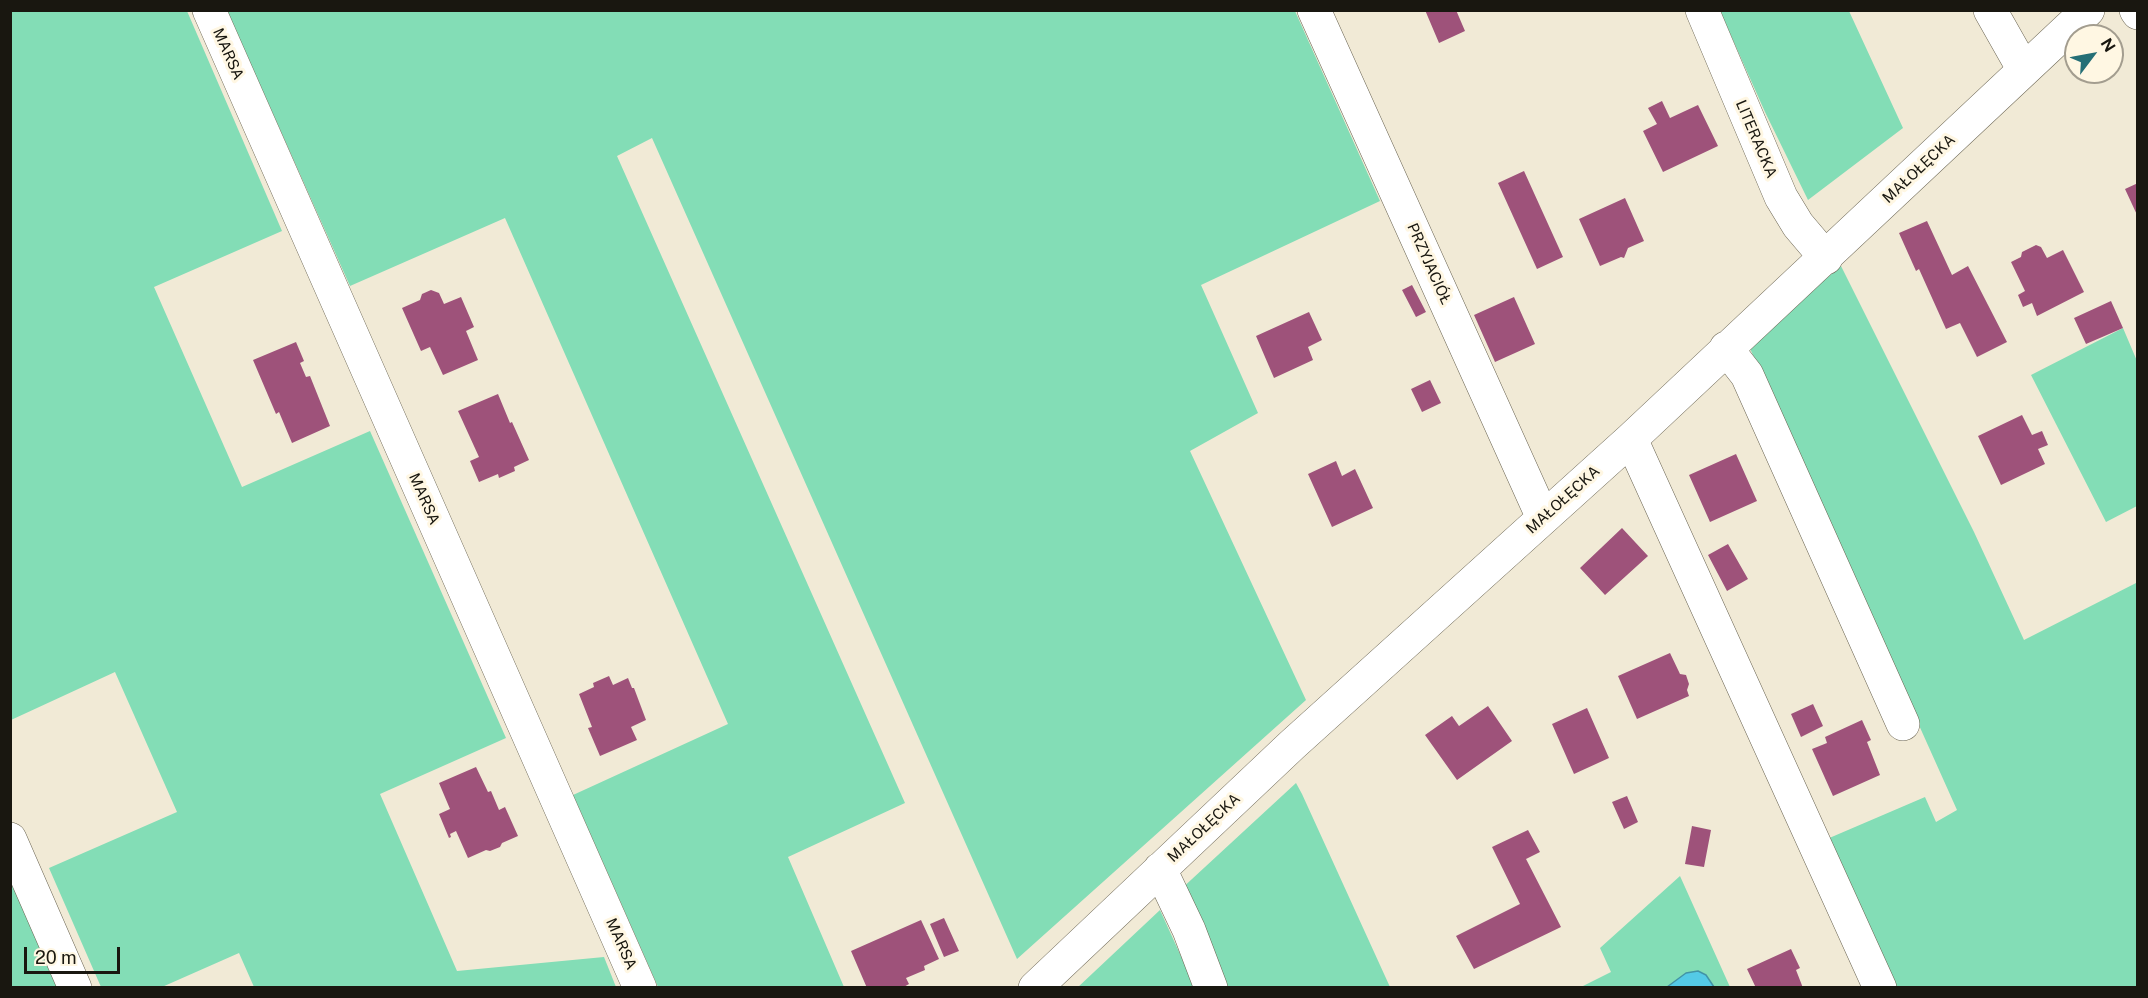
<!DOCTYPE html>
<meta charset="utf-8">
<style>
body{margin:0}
#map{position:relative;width:2148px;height:998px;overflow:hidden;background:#f1ead6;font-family:"Public Sans",sans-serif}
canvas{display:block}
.frame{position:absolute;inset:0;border:12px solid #191710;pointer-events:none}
.north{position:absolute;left:2064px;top:24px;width:60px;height:60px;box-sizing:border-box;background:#fff7e3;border:2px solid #a39d8f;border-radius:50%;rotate:58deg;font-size:16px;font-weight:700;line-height:24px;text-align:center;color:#191710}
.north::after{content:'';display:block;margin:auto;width:21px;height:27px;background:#256f76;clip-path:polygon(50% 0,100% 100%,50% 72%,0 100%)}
.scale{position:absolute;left:24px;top:947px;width:96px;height:27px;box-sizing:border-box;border:3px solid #191710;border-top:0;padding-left:8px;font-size:18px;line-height:21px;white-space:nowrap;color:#191710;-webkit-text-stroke:4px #fff7e3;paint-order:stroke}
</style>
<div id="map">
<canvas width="2148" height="998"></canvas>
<div class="frame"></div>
<div class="north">N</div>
<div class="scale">20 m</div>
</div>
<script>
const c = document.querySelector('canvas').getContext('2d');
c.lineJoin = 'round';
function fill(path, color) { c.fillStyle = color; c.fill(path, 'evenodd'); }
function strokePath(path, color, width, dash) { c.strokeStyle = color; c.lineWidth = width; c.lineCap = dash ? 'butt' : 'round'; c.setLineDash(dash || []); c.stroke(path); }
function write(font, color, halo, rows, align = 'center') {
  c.font = font + ' "Public Sans",sans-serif'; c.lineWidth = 6; c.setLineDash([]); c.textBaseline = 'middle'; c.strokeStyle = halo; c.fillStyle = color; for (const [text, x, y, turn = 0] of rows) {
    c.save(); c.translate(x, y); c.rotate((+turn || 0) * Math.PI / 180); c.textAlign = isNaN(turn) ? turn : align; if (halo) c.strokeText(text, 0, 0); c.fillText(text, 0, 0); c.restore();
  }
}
fill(new Path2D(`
 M10,11H187L282,231L154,287L242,487L370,431L506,738L380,794L457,971L604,957L616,987H254L239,953L162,987H101L49,868L177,812L115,672L11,720Z
 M227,11H1295L1380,201L1201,285L1258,413L1190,451L1306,700L1017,959L652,138L617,156L905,803L788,857L844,987H658L573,795L728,724L505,218L350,286Z
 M1720,11H1849L1903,128L1808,200L1765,112Z
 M1841,266L1974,532L2024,640L2138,582L2137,987H1894L1827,839L1925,797L1936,822L1957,810L1748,344Z
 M2123,328L2137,361V506L2106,522L2031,375Z
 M1296,783L1302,794L1390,987H1222L1179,891Z
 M1680,876L1730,987L1579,988L1611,972L1600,948Z
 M10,878L59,987H11Z
 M1160,910L1195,987L1077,988Z`), '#83ddb6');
const water = new Path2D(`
 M1698,971L1706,975L1714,987H1667L1686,973Z`);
fill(water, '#54cae6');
strokePath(water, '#4294a6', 1.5);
fill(new Path2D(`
 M1425,10H1456L1465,31L1439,43Z
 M1662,101L1670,118L1698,105L1718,146L1663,172L1643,131L1657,124L1648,108Z
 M1524,171L1563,257L1537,269L1498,183Z
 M2138,183V217L2125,189Z
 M1625,198L1644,241L1628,248L1624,258L1621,257L1600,266L1579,219Z
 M1927,221L1952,275L1968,266L2007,342L1977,357L1960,323L1946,329L1919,269L1916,271L1899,233Z
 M2036,245L2041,247L2047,258L2063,250L2084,292L2037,316L2032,303L2023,307L2018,295L2025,291L2011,262L2021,257L2022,252Z
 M1412,285L1426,312L1416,317L1402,290Z
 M431,290L439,293L444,304L461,297L474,327L466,331L478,360L443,375L430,347L421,351L402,308L420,300L422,294Z
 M1514,297L1535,344L1495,362L1474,315Z
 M2111,301L2123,328L2086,344L2074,318Z
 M1309,312L1322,340L1308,347L1313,360L1274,378L1256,336Z
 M296,342L304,361L300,363L306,377L310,376L330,426L292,443L279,412L276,414L253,360Z
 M1430,380L1441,403L1422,412L1411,389Z
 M498,394L510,423L512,422L529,460L514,467L515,471L499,478L498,474L479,482L470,461L479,457L458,411Z
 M2022,415L2032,435L2042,431L2048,445L2038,449L2045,464L2001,485L1978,436Z
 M1736,454L1757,501L1710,522L1689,475Z
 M1336,461L1342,476L1355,469L1373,508L1332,527L1308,474Z
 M1622,528L1648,556L1605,595L1580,568Z
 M1728,544L1748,579L1727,591L1708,555Z
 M1670,653L1680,674L1686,675L1689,684L1687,690L1689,696L1637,719L1618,676Z
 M609,676L613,685L628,678L632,688H634L646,720L631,727L637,740L600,756L588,728L592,727L579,694L594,687L593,683Z
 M1813,704L1823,726L1801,737L1791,714Z
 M1488,706L1512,741L1457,780L1425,735L1452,716L1459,726Z
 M1587,708L1609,758L1574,774L1552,724Z
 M1862,720L1871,740L1867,742L1880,775L1833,796L1812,749L1827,743L1825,737Z
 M476,767L488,792L491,791L499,810L505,807L518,836L502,843L500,847L490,851L486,850L468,858L456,831L450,834L451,837L449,838L439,814L450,809L439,783Z
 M1627,796L1638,822L1624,829L1612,802Z
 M1692,826L1711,830L1704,867L1685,864Z
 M1528,830L1540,852L1526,859L1561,927L1474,969L1456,936L1520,904L1492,847Z
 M944,918L959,951L944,957L930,924Z
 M921,920L939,959L924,966L925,970L906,978L909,984L902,988H890V986L886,988H867L851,951Z
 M1791,949L1800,968L1796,970L1803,988H1756L1747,969Z`), '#9e527a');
const minor = new Path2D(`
 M209,10L640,988
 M1314,10L1543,518
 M1702,10L1781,197L1798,225L1826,258
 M1990,10L2024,70
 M2136,10L2138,13
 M1726,348L1747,375L1903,724
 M1631,439L1880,988
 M10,839L75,988
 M1160,869L1189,930L1211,988
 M1035,988L1292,745L1631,439L2088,10`);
strokePath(minor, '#6a6452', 34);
strokePath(minor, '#fff', 33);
write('15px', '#191710', '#fff7e3', [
 ["MARSA",228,54,66],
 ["LITERACKA",1756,139,67],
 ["MAŁOŁĘCKA",1919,169,-43],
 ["PRZYJACIÓŁ",1429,264,66],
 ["MARSA",424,499,66],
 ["MAŁOŁĘCKA",1563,500,-42],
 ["MAŁOŁĘCKA",1204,828,-43],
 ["MARSA",621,944,66]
]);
</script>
